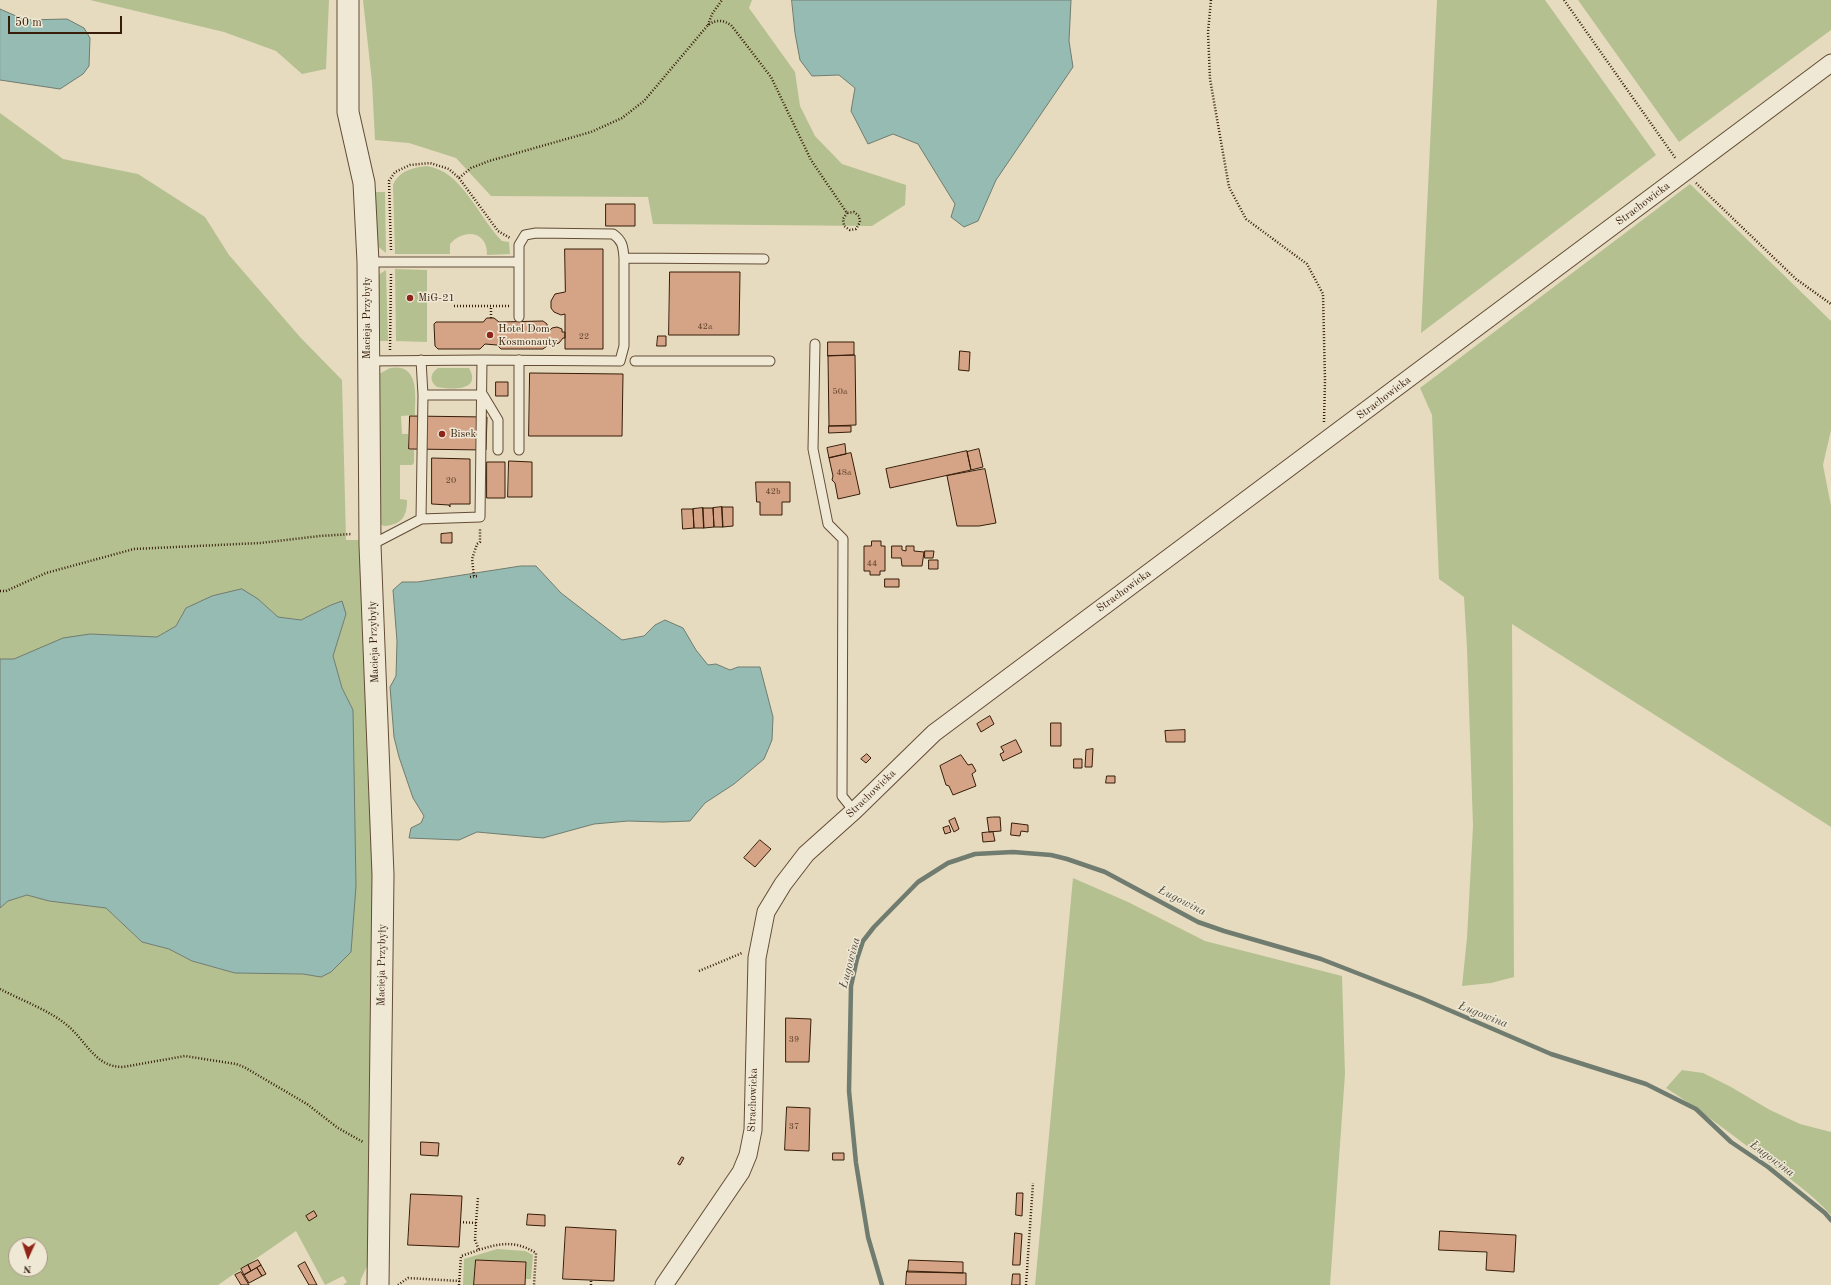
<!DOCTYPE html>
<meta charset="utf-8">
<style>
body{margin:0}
#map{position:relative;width:1831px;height:1285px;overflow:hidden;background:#e6dbbe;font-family:"Old Standard TT",serif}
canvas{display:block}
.north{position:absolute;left:8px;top:1237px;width:40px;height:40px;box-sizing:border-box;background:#efe8d5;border:1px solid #a59783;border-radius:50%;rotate:183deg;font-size:11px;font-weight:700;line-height:16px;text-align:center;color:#371d09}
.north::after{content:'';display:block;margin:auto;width:14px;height:18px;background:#8f2418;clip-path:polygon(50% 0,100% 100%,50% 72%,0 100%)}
.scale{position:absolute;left:8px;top:16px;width:114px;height:18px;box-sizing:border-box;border:2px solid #371d09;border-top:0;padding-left:5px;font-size:12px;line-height:14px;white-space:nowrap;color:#371d09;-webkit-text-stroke:3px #efe8d5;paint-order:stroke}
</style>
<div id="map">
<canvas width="1831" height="1285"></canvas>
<div class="north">N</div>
<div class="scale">50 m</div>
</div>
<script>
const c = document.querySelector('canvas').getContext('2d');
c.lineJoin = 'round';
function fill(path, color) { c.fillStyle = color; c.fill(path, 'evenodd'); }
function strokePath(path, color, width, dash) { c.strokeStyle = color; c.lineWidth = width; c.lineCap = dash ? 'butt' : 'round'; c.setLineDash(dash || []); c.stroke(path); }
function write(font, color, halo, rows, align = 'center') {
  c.font = font + ' "Old Standard TT",serif'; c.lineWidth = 3; c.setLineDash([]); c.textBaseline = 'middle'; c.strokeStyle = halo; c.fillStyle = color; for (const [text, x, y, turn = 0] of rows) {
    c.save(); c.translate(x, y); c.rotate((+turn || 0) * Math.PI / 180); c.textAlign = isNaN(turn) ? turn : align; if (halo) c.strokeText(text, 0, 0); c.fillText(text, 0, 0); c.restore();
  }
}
fill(new Path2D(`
 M90,0H329L326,69L302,74L276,51L224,32Z
 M363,0H752L749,8L795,72L800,106L815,136L842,164L906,185L905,205L872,226L653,224L648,197L491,196L456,158L409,143L375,140L372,82Z
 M1437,0H1545L1656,155L1421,333Z
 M1578,0H1831V30L1679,142Z
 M0,113L63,159L138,174L205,217L229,255L300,337L342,380L346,540H363L367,764L373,868L370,1260L361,1279L360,1285H343L347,1282L343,1276L325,1285L296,1231L218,1285H0V908L8,901L27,895L49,901L106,908L142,942L169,949L192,961L235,973L303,974L321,977L351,952L353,710L342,688L333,656L346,614L331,605L302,620L278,617L258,599L186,608L176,626L157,637L90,634L39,650L14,660L0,659ZM16,1245H40V1269H16Z
 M426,166C462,170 478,217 502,241L509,242L510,254L487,255C488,231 464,228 450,244V254H395L393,185C399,171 412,168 426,166Z
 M1690,184L1831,321V430L1823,465L1831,506V827L1512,624L1514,977L1491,983L1462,986L1467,938L1473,826L1467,648L1464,597L1439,579L1432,415L1420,388Z
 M376,192H385L386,253L376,245Z
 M395,269L427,270V342L396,341Z
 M386,270L388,341H377L378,275Z
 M390,368C420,363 415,396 415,415L401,416L402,434H408V450H414V463L412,465H400V499L407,500C407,516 402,525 384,526L380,524L379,374Z
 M438,368H469C482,391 452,390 437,387C429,381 430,373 438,368Z
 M1073,878L1128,902L1205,941L1342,976L1345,1074L1330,1285H1035Z
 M1682,1070L1703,1073L1731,1087L1770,1110L1800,1124L1831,1132V1215C1811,1193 1786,1176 1763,1158C1731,1134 1700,1110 1666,1088Z
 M497,1249L525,1251L533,1255L531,1279H525L526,1262L476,1260L474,1285H463L464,1259Z`), '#b5c091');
const water = new Path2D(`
 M792,0H1071L1069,41L1073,67L996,180L978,221L964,227L951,217L955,204L918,144L893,134L868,144L851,111L855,88L839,75L812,76L800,60L795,33Z
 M0,9L25,20L67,19L84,28L90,38L89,66L83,74L60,89L0,80Z
 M521,566H536L561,593L622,640L644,636L655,625L665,620L683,628L696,650L708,665L716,664L730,670L738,667H760L773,717L772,740L764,759L734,784L705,803L690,821L663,822L628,821L594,824L543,838L477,832L459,840L409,838L411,828L421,823L424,816L413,798L399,757L394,737L390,687L396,676L397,641L393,590L402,582H417Z
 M242,589L258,599L278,617L301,620L331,605L342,601L346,614L333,656L342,688L353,710L356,886L351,952L331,972L321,977L303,974L235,973L192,961L169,949L142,942L106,908L49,901L27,895L8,901L0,908V659H14L63,638L90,634L157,637L176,626L186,608L212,596Z`);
fill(water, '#96bbb3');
strokePath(water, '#707c6f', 1);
strokePath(new Path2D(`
 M882,1285L868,1237L856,1163L849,1091L851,986L857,959L863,941L874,927L918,882L948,863L975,854L1013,852L1051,855L1067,859L1105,872L1198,922L1224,931L1321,959L1421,998L1551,1054L1646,1084L1696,1109L1731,1142L1768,1167L1825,1213L1831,1220`), '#707c6f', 4.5);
const building = new Path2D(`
 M606,204H635V226H606Z
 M565,249H603V349H565V314L561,315L554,312L551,308V301L555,294L565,292Z
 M670,272H740L739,335H669Z
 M487,318H494L499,322L543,321L547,324L548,332L552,328L557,327L562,329V332H565V338H563L559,343L556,344L548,338L547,346L543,349H501L497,345L485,344L480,349H438L435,346L434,324L436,322H483Z
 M658,336H666V346H657Z
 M828,342H854V355L828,356Z
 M960,351L970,352L969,371L959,370Z
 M854,355H855L856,425L829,426L828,356Z
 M530,373L623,374L622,436H529Z
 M496,382H508V396H496Z
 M410,416L487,417L486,450L409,449Z
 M829,426H851V432L829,433Z
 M845,444L846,454L829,458L827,448Z
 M979,449L983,467L971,470L967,452Z
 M967,451L971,470L890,488L886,469Z
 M851,453L860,494L838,499L835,483L832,480L833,476L829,458Z
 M432,458L470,459V504H450V507L449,505L432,504Z
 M509,461L532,462V497H508Z
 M487,462H505V498H487Z
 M985,469L996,523L979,526H957L947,476Z
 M756,482H790V502H782V515H760V502H757Z
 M722,507H733V526L723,527Z
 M722,507L723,527H714L713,508Z
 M703,508L704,528H694L693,509Z
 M703,508H713L714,527L704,528Z
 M682,509H693L694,528L683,529Z
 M452,533V543H441V534Z
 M872,541H881V546H885V571H880V575H870V571H864V546H871Z
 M892,546H902V550L906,551V546H914V551L924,552L922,566H902L901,558H892Z
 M925,551H934L933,558H925Z
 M929,560H938V569H929Z
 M885,579H899V587H885Z
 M990,716L994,724L981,732L977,724Z
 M1051,723H1061V746H1051Z
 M1185,730V742H1166L1165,731Z
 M1016,740L1022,752L1003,761L1000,754L1004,752L1001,747Z
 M1093,749L1092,767H1085L1086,750Z
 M867,754L871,758L866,763L861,759Z
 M961,755L968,765L972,764L976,771L972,774L976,786L953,795L949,786L946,785L940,766Z
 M1074,759H1082V768H1074Z
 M1107,776H1115V783H1106Z
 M993,817H1000L1001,831L989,832L987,818Z
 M955,818L959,829L954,832L949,821Z
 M1012,823L1028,825V832L1021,831L1020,836L1011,835Z
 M949,826L951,832L945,834L943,828Z
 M993,832L995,841L983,842L982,833Z
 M760,840L771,849L755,867L744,858Z
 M786,1018L811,1019L809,1062H786Z
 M787,1107L810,1108L809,1151L785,1150Z
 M421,1142L439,1143L438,1156L421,1155Z
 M833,1153H844V1160H833Z
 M682,1157L684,1158L680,1165L678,1164Z
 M1017,1193H1023L1022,1216L1016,1215Z
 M411,1194L462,1196L459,1247L408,1245Z
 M314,1211L317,1216L309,1221L306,1216Z
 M528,1214L545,1215V1226L527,1225Z
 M566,1227L616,1230L614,1281L563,1279Z
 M1440,1231L1516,1235L1514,1272L1486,1270L1487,1252L1439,1250Z
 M1015,1233L1022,1234L1020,1265H1013Z
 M258,1260L261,1265L251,1271L248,1265Z
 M476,1260L526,1262L525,1285H474Z
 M909,1260L963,1262V1273L908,1272Z
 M305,1262L317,1285H309L298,1266Z
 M248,1265L251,1271L244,1275L241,1269Z
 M261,1265L266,1274L262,1276L257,1268Z
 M257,1268L262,1276L249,1283L244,1275Z
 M907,1271L966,1273V1285H906Z
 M241,1272L249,1285H241L235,1275Z
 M1013,1274H1020V1285H1012Z`);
fill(building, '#d5a486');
strokePath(building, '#371d09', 1);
const service = new Path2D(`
 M368,262H519
 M519,317V245L525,235L536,233L613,234C623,241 623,247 624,258
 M815,344L813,449L828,524L843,539L842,796L854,811
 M421,360L423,395L421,519
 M482,360L620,361L624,346V258L764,259
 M367,361L482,360L480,517L421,519L371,545
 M635,361H770
 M423,395H483L498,420V450
 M519,450V360`);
const minor = new Path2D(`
 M664,1285L741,1172L748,1155L753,1130L757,958L766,912L783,884L806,854L854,811L934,733L1831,63`);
const tertiary = new Path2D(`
 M348,0V112L364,183L368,262L370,545L383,875L378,1285`);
strokePath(service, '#634c36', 11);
strokePath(minor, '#634c36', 19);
strokePath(tertiary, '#634c36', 23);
strokePath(new Path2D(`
 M1211,0L1208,32L1210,79L1229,187L1246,219L1307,264L1323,294L1325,381L1324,422
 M1564,0L1676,159
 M708,25L712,14L722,0
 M459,178L498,231L510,238
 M1696,183L1796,279L1831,304
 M391,250L389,181L395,172L410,165L430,163L449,169L459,178L471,168L489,161L591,132L622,118L644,101L708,25C717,19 723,20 731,25L771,77L811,160L847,213L854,212L859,216L860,222L856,229L850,230L844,226L843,219L847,213
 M454,306H509
 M491,318V306
 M390,350L391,273
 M474,576L472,559L477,544L480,542V529
 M470,577L477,576
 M0,591H6L46,573L134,549L260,543L320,536L352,534
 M699,971L742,953
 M0,989C21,1000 51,1011 68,1026C87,1042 95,1067 123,1067L185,1056L236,1064L244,1067L307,1104L338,1128L363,1142
 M460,1222L476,1223L475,1240L479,1250
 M476,1223L478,1197
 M398,1285L408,1278L460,1281
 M459,1285L461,1256C489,1247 509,1236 536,1253L534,1285
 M591,1285V1280
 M1026,1285L1033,1183`), '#371d09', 2.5, [1, 2]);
strokePath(service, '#efe8d5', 9);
strokePath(minor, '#efe8d5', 17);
strokePath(tertiary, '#efe8d5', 21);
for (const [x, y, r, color] of [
 [410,298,4,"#8f2418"],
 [490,335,4,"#8f2418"],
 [442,434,4,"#8f2418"]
]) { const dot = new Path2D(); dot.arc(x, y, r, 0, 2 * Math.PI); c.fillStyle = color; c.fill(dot); strokePath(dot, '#efe8d5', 1.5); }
write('9px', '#5e3f28', null, [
 ["42a",705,327],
 ["22",584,337],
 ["50a",840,392],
 ["48a",844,473],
 ["20",451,481],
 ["42b",773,492],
 ["44",872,564],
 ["39",794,1040],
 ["37",794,1127]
]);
write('11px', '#371d09', '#efe8d5', [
 ["Strachowicka",1643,204,-37],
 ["Macieja Przybyły",367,318,-90],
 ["Strachowicka",1384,398,-37],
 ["Strachowicka",1124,591,-36],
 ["Macieja Przybyły",374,642,-92],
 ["Strachowicka",871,794,-44],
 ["Macieja Przybyły",382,965,-89],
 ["Strachowicka",753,1100,-88]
]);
write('11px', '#371d09', '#efe8d5', [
 ["MiG-21",418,298],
 ["Hotel Dom",498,329],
 ["Kosmonauty",498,342],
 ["Bisek",450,434]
], 'left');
write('italic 12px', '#544c3c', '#efe8d5', [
 ["Ługowina",1182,901,27],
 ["Ługowina",850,963,-75],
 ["Ługowina",1483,1015,22],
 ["Ługowina",1772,1159,37]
]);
</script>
